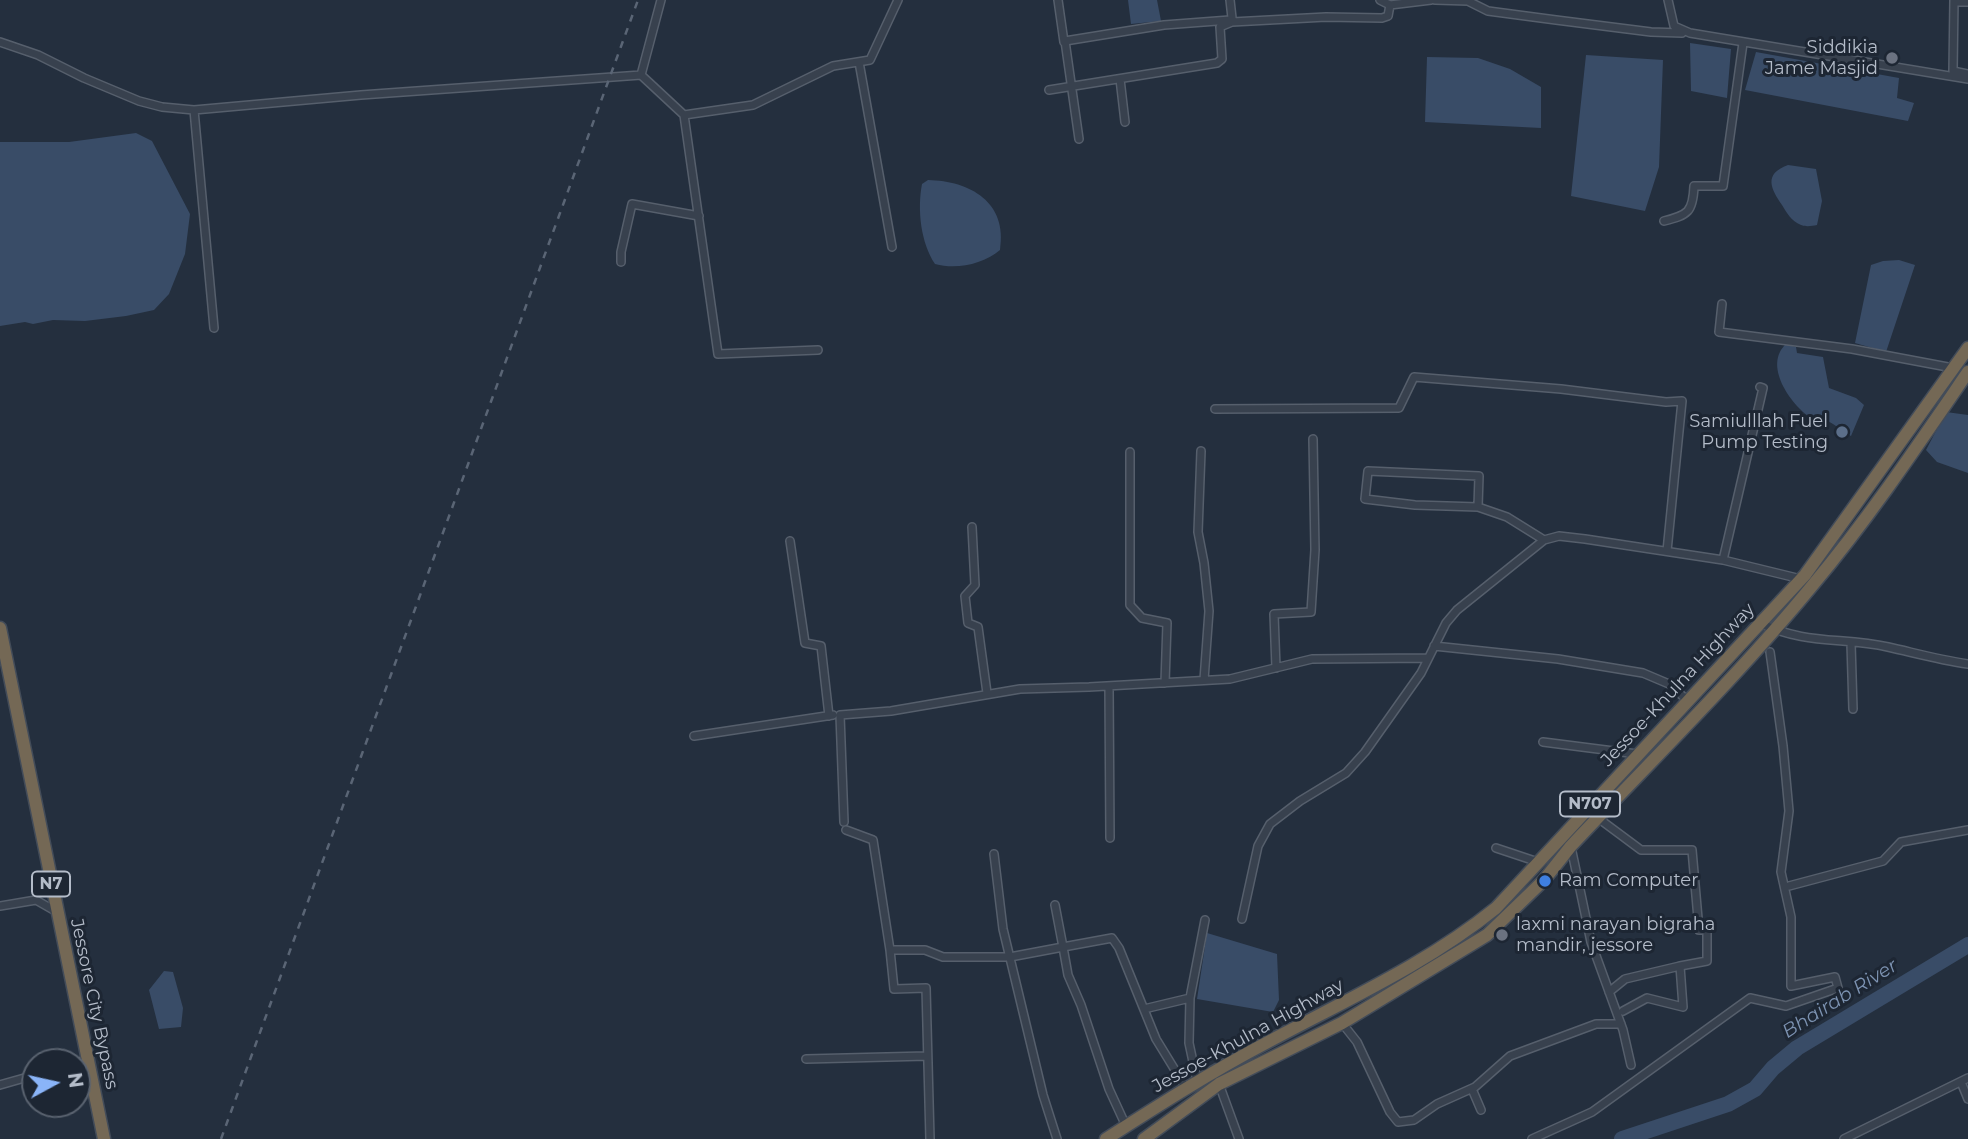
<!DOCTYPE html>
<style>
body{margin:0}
#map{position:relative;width:1968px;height:1139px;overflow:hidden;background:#242f3e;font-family:Montserrat,sans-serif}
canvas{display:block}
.north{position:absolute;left:21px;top:1048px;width:70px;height:70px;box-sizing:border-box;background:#1d2633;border:2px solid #59626f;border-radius:50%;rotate:82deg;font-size:19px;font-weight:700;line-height:28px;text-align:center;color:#b4bcc9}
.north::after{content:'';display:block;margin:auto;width:24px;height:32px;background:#8ab4f8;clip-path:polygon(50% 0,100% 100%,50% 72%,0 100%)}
</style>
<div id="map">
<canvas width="1968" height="1139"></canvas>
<div class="north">N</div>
</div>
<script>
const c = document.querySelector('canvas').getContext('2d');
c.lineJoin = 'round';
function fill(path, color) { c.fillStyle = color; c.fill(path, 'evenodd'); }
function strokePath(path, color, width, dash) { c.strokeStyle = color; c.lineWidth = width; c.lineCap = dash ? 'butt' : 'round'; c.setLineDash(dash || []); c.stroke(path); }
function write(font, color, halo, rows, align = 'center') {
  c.font = font + ' Montserrat,sans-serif'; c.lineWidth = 6; c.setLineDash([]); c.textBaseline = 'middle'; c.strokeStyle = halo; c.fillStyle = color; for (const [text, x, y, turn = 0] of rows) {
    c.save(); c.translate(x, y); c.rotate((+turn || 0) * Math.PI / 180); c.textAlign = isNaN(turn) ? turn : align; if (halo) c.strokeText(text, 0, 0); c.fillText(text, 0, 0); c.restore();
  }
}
fill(new Path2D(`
 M1128,0H1157L1161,21L1131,24Z
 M1690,43L1731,49L1727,98L1691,91Z
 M1756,52L1899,78L1897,98L1914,103L1908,121L1745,90Z
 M1586,55L1663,60L1659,167L1645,211L1571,196Z
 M1427,57L1478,58L1510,69L1541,87V128L1425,122Z
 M136,133L152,141L190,214L185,254L169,294L154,310L126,316L85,321L53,320L33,324L25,322L0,326V142H69Z
 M1788,165L1816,169L1822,201L1817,225C1812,226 1806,227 1801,225C1791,221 1787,213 1782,205C1771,189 1763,174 1788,165Z
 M928,180C970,181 1008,202 1000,250C983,264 957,270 935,264C921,243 917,210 922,184Z
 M1899,260L1915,265L1886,352L1855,343L1871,265L1883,261Z
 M1786,344L1796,347L1797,353L1823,357L1829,388L1856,398L1864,405L1851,436C1843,432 1835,424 1827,421C1822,419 1817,421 1811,418C1790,404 1763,365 1786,344Z
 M1946,412L1968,415V473L1937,462L1926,450Z
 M1207,933L1277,954L1279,1000L1273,1012L1197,999Z
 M164,971L173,972L183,1008L181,1027L159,1029L149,990Z`), '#394c67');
strokePath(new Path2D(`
 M1622,1139L1728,1104L1755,1089L1773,1068L1797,1048L1968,945`), '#394c67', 16);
const street = new Path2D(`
 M1058,0L1064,42
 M1380,0L1390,5L1431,0
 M1435,0L1468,1L1488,11L1556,20L1651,32L1682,33
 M1668,0L1674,26L1690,33L1968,79
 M1954,0L1953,71L1968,74
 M1954,2H1968
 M0,42L38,55L84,78L139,101L162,107L194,110
 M859,62L892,247
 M641,75L661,0
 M1120,79L1125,122
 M1049,90L1217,63L1222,59L1220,27L1232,22L1326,17L1382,18L1388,16L1390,5
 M684,115L718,354L818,350
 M1079,139L1065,41L1164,25L1230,20L1232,18L1230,0
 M1664,221C1688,215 1693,212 1694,186H1723L1743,43
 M621,262V252L632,204L699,216
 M1722,304L1719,332L1852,349L1953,368
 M214,328L194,110L361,95L641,75L684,115L753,105L833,66L870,60L898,0
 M1215,409L1399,408L1414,377L1561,389L1666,402L1682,401L1667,551
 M1201,451L1198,532L1204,563L1209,611L1204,680
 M1130,452V605L1142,618L1167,623L1165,683
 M1478,507L1479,476L1368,471L1365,499L1415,505L1478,507L1507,517L1544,540
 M972,527L975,585L965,596L968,623L978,627L987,693
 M790,541L805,643L821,646L829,716
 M1723,560L1763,388L1760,387
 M1760,623C1806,645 1842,637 1888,647C1915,653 1940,660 1968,664
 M1851,643L1853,709
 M1434,646L1558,659L1643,673L1669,684L1687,700
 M1276,668L1274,614L1311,612L1315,550L1313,439
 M1109,686L1110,838
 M694,736L833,715
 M1543,742L1637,754
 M1598,818L1641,850H1692L1699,930H1707V961L1680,966L1683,1007L1647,998L1623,1011
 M844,822L840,715L891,711L1020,689L1089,687L1230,679L1312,659L1428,658
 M846,830L873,840L890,950H925L943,957H1010L1063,947L1055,905
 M1571,847L1591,942L1623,1030L1631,1065
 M1496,848L1538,862
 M994,854L1003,929L1043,1095L1057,1139
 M1789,886L1883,861L1901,842L1968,830
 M0,906L36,900L57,912
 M1242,919L1258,846L1270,824L1300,801L1346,773L1365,752L1421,673L1446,623L1457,610L1544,540L1559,536L1585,539L1723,560L1801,579
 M890,950L894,989L926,988L930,1139
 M1609,992L1625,979L1680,966
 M1144,1009L1190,998
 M1342,1023L1357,1042L1390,1112L1398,1122L1414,1120L1437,1104L1475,1087L1510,1056L1596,1024H1621
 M806,1059L927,1056
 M77,1063L88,1059
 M1196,1076L1189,1043L1190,998L1205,920
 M1961,1082L1968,1099
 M1219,1084L1239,1139
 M0,1085L35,1075
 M1472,1089L1481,1110
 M1126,1126L1109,1089L1081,1005L1068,975L1063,947L1112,938L1119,948L1156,1039L1186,1088
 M1532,1139L1592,1112L1750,998L1786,1006L1838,988L1835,977L1791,986V917L1781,872L1789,811L1783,746L1770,652
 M1844,1139L1968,1078`);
const highway = new Path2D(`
 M0,628L104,1139
 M1106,1139C1159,1105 1211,1072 1266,1043C1344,1001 1427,964 1496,908L1805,575L1968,348
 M1144,1139L1219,1084L1342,1023L1487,935L1544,880L1571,846C1652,760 1737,677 1812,586C1869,518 1918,445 1968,372`);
strokePath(street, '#565f6c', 10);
strokePath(highway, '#434c59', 15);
strokePath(street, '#38414e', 7);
strokePath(highway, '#746855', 12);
strokePath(new Path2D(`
 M221,1139L638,0`), '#5a6575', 2.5, [7, 7]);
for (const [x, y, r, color] of [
 [1892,58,7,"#6b7280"],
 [1842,432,7,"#5c6f8a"],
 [1545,881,7,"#3f7fe0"],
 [1502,935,7,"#6b7280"]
]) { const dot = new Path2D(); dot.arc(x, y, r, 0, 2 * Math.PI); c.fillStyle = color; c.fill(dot); strokePath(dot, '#1d2633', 2.5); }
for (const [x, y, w] of [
 [1590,804,60],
 [51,884,38]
]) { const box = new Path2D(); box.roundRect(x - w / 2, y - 12.5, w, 25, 5); c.fillStyle = '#1d2633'; c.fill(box); strokePath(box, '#b4bcc9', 2); }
write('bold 16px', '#b4bcc9', null, [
 ["N707",1590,804],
 ["N7",51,884]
]);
write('18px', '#b4bcc9', '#1d2633', [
 ["Siddikia",1878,48],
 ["Jame Masjid",1878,69],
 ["Samiulllah Fuel",1828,422],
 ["Pump Testing",1828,443],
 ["Ram Computer",1559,881,"left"],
 ["laxmi narayan bigraha",1516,925,"left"],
 ["mandir, jessore",1516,946,"left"]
], 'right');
write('18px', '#b4bcc9', '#1d2633', [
 ["Jessoe-Khulna Highway",1678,685,-47],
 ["Jessore City Bypass",94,1004,78],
 ["Jessoe-Khulna Highway",1248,1036,-29]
]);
write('italic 19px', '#7c92b1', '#1d2633', [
 ["Bhairab River",1840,999,-32]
]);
</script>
